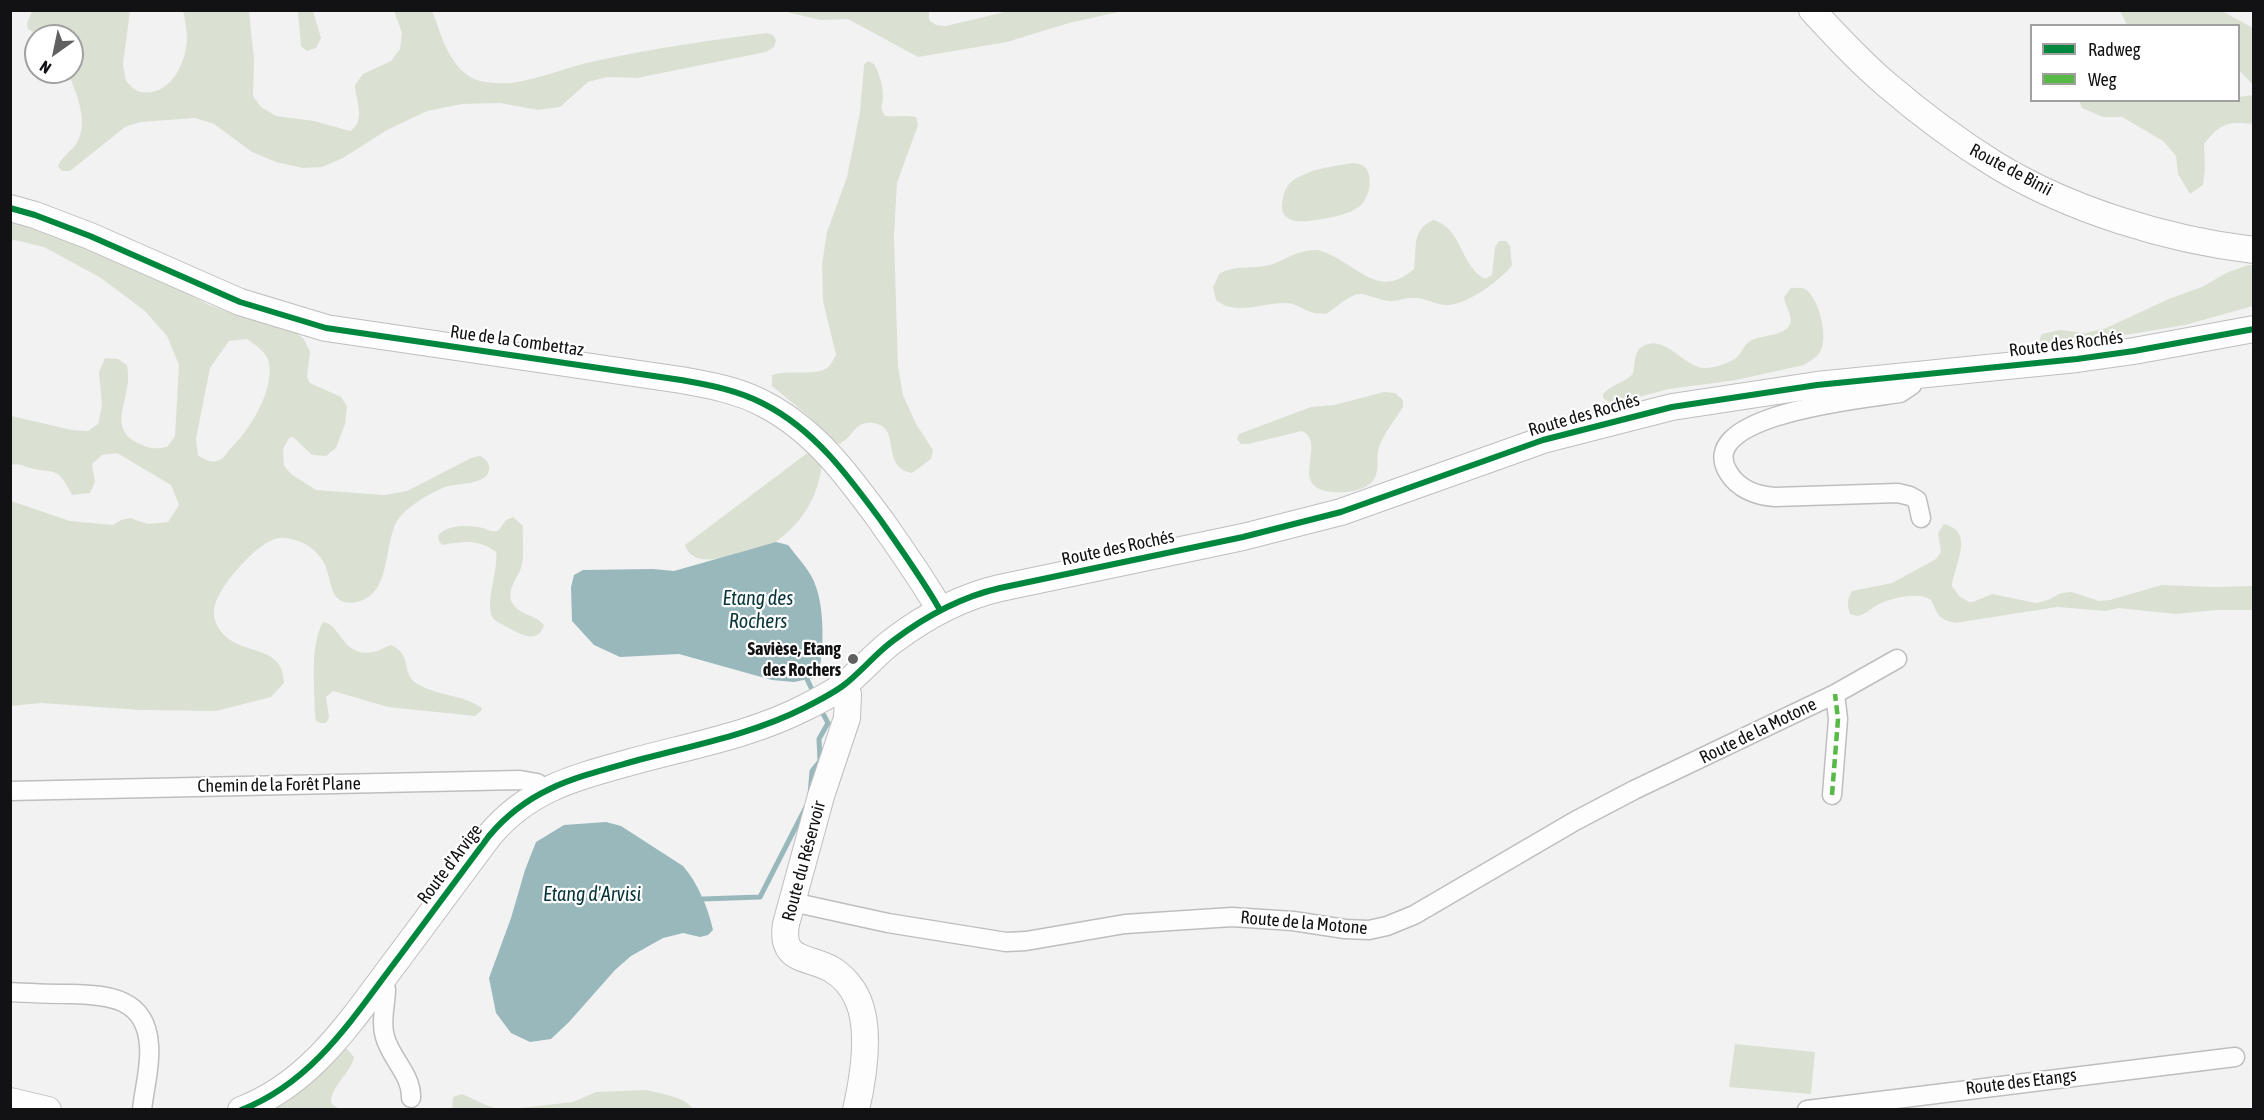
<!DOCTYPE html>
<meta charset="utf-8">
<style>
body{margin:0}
#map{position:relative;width:2264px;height:1120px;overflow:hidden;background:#f3f2f3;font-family:"Asap Condensed",sans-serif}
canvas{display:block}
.frame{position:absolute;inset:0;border:12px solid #121113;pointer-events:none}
.legend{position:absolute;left:2030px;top:24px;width:210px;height:78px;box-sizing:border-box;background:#fff;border:2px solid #a0a0a1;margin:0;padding:8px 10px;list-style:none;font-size:18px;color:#121113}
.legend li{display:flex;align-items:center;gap:12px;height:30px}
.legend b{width:30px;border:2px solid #a0a0a1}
.north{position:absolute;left:24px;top:24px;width:60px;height:60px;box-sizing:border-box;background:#fff;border:2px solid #a0a0a1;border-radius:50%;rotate:213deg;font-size:16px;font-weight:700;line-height:24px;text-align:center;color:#121113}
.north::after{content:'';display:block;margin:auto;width:21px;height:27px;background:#616061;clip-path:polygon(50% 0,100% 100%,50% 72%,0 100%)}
</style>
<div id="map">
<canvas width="2264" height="1120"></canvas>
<div class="frame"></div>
<ul class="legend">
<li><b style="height:8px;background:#00873e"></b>Radweg</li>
<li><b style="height:8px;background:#58b947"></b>Weg</li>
</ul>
<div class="north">N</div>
</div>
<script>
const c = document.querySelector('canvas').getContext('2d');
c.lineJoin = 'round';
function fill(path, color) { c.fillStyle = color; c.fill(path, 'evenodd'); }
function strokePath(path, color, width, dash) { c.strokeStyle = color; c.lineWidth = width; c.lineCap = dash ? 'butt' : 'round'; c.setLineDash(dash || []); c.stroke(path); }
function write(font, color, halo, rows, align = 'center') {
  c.font = font + ' "Asap Condensed",sans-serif'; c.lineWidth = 4.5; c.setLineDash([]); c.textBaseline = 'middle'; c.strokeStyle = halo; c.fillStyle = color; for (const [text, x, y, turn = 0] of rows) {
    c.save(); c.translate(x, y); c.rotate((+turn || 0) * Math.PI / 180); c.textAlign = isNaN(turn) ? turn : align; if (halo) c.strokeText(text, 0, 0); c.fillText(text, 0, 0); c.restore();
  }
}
fill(new Path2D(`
 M32,11H130L123,64L126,81C130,85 135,91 141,92C170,97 186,63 187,39C187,30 185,19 183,11H249L254,60L253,96L261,107L276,116L314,121L350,131C367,121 355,100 355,85L363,74L391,61L400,49L402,33L394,11H432C442,35 448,66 474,79C484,83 500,84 511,83C541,79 569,66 600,60C655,48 711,40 767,33L773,35L776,40L774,47L766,52L637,78L607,77L588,82L560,107L538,110L500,103L462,104L427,111L387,130L343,158L322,167L303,168L276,162L252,152L214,124L195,118L140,122L125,127L70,171H62L58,166C61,157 71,152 76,144C90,122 76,94 68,72H72V36H41L28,29L27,24Z
 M298,11H313L321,38L316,48L307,51L301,46Z
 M787,11H929V20L936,25L946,26L1009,11H1123L1069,23L1007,42L918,57L848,19L821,20L790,13Z
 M2120,11H2222L2253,28V85L2239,70L2238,26L2127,25Z
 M868,61L874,64C881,76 886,95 881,108L885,116C896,117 905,115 916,117L918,125L897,183L894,236L898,367L903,395L916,424L933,450L931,459L912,473C879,467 903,427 873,423C855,420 853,438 839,444L832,441L811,418L772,386V375C787,369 817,377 828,367C831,365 834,358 836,355L823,301L822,264L827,232L847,177L860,112L864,65Z
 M2253,95V124C2227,121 2220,124 2204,144L2205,169L2203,185L2190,194L2178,174L2176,156L2163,141L2122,117H2103L2082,108L2079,101L2212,100L2213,102L2238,100L2239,97Z
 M1353,163C1356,164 1359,163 1362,165C1375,172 1370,198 1360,206C1349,215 1329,218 1316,220C1298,223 1277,223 1283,198C1284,192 1286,187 1291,182C1308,169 1333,166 1353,163Z
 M18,219L161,279L209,305L240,316L290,328L304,339L310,352L307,377L310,383L341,397L347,406L345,424L336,448L326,456L312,455L293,437L289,438L283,449L284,466L291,474L316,490L384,495L407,491L471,458L480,456C486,459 490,463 489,470C487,485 457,483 445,487C430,493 411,504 400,517C382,538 394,594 357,602C330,607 332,584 326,567C321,555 312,547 301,542C295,540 285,537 279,538C258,541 220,585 215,605C213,612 214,621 218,627C236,659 283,640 284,683L271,697L216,711L140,710L41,703L11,706V501L70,521L113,525L121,520L130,518L148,524L168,522L179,505L171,485L117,453L102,455L92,464L95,482L90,493L72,495C56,464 57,475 30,468C23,466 18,463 11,465V416L72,430L88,431L98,424L102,406L99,372L105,358L118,359L127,365C128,373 129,381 127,388C123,412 112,432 140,444C151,449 155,449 167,447L175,436L179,365L167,336L145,311L101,278L44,247L15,240L11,241V220ZM247,339C255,345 267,352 269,363C274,392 249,431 229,450C227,453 223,459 219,460C211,464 204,459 198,455L196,439L210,368L229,341Z
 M1433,220C1462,227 1460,266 1485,279L1492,275L1495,247L1499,241H1506L1510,246L1512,265C1503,279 1465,306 1447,305C1436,305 1426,298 1415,298C1406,297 1398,302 1388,301C1379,300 1370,295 1361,294C1349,294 1336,308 1326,314C1321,313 1315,314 1311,312C1301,309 1296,303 1285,303C1261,303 1235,316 1216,300L1213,287L1220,273C1239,265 1247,269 1265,266C1285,262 1295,249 1318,250C1322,251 1327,253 1331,255C1362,270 1381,298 1414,269C1417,249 1411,230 1433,220Z
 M2249,265H2253V306L2185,325L2054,347H2044L2039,341L2042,334L2060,330L2085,333L2106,328L2171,298L2202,287L2228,272Z
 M1791,288C1796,288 1801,287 1805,289C1819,298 1828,335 1821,350C1818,357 1810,361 1804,365L1736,380L1669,389L1612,404L1603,398V394C1611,385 1623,383 1633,374C1636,362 1632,349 1648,344C1667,339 1684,365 1702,368C1711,369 1731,363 1737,357C1743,351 1744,344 1752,340C1763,335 1785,336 1790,324C1793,316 1785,306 1784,297Z
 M1384,392L1395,393L1403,400V407C1395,420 1384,433 1379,447C1376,456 1379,466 1376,475C1371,493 1337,495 1322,490C1293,480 1326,442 1302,431L1248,444H1241L1237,439L1239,434L1311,407L1334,405Z
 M806,454H813L822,463C819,495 803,522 777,541C771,546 759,547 751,549C732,554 694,572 685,545Z
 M513,517L523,526C522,540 525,555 521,568C517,579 505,592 513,604C520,615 536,615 544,625C541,634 537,638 527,636C521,635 515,631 509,628C504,625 497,623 493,618C484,605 499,568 496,552C479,539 462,541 443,545L439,542L438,536C446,524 470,525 483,528C489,530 491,532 498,531L506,520Z
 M1944,524C1976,532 1954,565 1952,586L1959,596L1969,602H1973L1992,594L2036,603L2048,600L2061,593L2072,592L2099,601L2110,600L2162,585L2214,587L2253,586V610H2216L2176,614L2118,608L2106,611L2057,607L1955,623C1936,618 1939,615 1931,600C1918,591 1893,598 1879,604C1871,608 1866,614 1858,616L1850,614C1847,605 1847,599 1852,591L1892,583L1936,559L1941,552L1938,533Z
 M323,622C341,624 342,658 373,652C379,651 385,647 391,645C413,655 401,673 416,683C436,696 462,694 482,708L481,711L475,716L388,707L333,691L326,697L329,718L326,723H321L316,721L315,716C315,688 309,647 323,622Z
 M1735,1044L1815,1052L1811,1094L1729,1087Z
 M346,1048L354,1057C350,1075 331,1085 331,1103L339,1109L273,1110L289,1101L338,1051Z
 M646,1090C661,1094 684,1096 693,1109H512L573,1102L596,1092Z
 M462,1094C475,1099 483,1105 498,1109H452L453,1097Z`), '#dae1d3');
fill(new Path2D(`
 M776,542L788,545C797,557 810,570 815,584C825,609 824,651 818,677L794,682L772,680L679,654L620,657L594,645L572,621L571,587L574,575L583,570L653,569L674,571Z
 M606,822L621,826L683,866C698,883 708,908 713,930L708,935L700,937L683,933L663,938L631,956L615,970L569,1022L551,1039L530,1042L511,1033L496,1013L489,978L511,918L525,870L536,842L564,825Z`), '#99b8bc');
strokePath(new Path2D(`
 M807,679L814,694
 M810,795L812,771L820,761L819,739L828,723L820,708
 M703,899L760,897L806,807`), '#99b8bc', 5);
const street = new Path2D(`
 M1914,375L1912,385L1900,393C1869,398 1693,414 1728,472C1738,489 1757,496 1775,497L1898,493L1910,496L1917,500L1921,518
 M10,791L520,780L537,783L545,789
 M1832,795L1838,719L1835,694
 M792,902L888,923L1006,942L1026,941L1125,924L1232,917L1293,921L1345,929L1369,930L1387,926L1414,915L1575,821L1634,790L1835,694L1897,659
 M381,982L386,989C386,1005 380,1021 385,1037C391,1059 412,1075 411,1098
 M10,992C31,993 51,994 71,994C109,995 146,998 149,1045C151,1066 144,1089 142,1110
 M1807,1110L2235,1057`);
const secondary = new Path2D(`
 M1812,10C1836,36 1860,62 1886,84C1921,114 1957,141 1996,165C2070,210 2168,240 2254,250
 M10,208L35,215L90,236L240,302L326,328L681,380C709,385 738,390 764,404C815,430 849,477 882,522C902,551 923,580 940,610
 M844,685L848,694L847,718L821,796L786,924C780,962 807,956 831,969C843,976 853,988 858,1000C871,1030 863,1079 856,1110
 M10,1101L48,1110
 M241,1110C314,1082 354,1016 399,957C429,917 459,876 489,836C528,789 574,778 631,762C689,746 751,735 804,708C818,701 832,694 844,685C862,671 876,653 894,640C926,616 961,597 1000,588L1243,537L1341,512L1543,440L1672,407L1817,385L2077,359L2134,351L2254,329`);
strokePath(street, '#bfbebf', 21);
strokePath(secondary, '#bfbebf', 28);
strokePath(street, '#fdfdfd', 18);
strokePath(secondary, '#fdfdfd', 26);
strokePath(new Path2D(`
 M1832,795L1838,719L1835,694`), '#58b947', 4.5, [9, 4.5]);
strokePath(new Path2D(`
 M10,208L35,215L90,236L240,302L326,328L681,380C709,385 738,390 764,404C815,430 849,477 882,522C902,551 923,580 940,610
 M241,1110C314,1082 354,1016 399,957C429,917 459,876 489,836C528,789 574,778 631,762C689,746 751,735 804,708C818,701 832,694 844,685C862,671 876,653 894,640C926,616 961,597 1000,588L1243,537L1341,512L1543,440L1672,407L1817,385L2077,359L2134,351L2254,329`), '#00873e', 6);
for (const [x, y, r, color] of [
 [853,659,6,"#616061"]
]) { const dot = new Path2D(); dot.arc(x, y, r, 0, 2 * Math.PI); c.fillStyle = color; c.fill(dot); strokePath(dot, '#fff', 2); }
write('18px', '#121113', '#fff', [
 ["Route de Binii",2011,170,28],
 ["Rue de la Combettaz",517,341,8],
 ["Route des Rochés",2066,344,-7],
 ["Route des Rochés",1584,415,-16],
 ["Route des Rochés",1118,548,-12],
 ["Route de la Motone",1758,731,-26],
 ["Chemin de la Forêt Plane",279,785,-1],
 ["Route du Réservoir",804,861,-75],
 ["Route d'Arvige",450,864,-53],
 ["Route de la Motone",1304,923,5],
 ["Route des Etangs",2021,1082,-7]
]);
write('bold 18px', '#121113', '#fff', [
 ["Savièse, Etang",841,649],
 ["des Rochers",841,670]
], 'right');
write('italic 20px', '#08353a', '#fff', [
 ["Etang des",758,599],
 ["Rochers",758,622],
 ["Etang d'Arvisi",592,895]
]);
</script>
